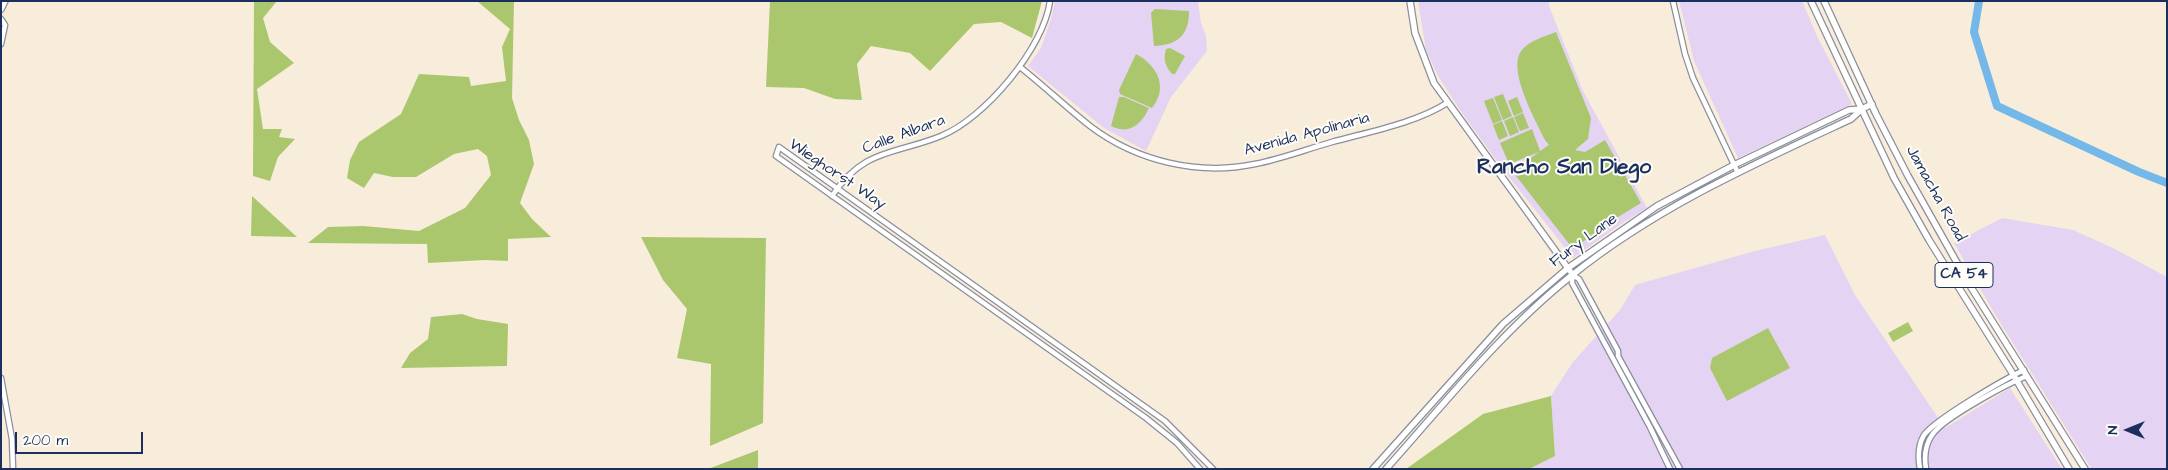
<!DOCTYPE html>
<style>
body{margin:0}
#map{position:relative;width:2168px;height:470px;overflow:hidden;background:#f8eddb;font-family:"Architects Daughter",sans-serif}
canvas{display:block}
.frame{position:absolute;inset:0;border:2px solid #1b2f5e;pointer-events:none}
.north{position:absolute;left:2103px;top:405px;width:50px;height:50px;-webkit-text-stroke:4px #fdfcf7;paint-order:stroke;rotate:270deg;font-size:14px;font-weight:700;line-height:20px;text-align:center;color:#1b2f5e}
.north::after{content:'';display:block;margin:auto;width:18px;height:22px;background:#1b2f5e;clip-path:polygon(50% 0,100% 100%,50% 72%,0 100%)}
.scale{position:absolute;left:15px;top:432px;width:128px;height:22px;box-sizing:border-box;border:2px solid #1b2f5e;border-top:0;padding-left:6px;font-size:15px;line-height:18px;white-space:nowrap;color:#1b2f5e;-webkit-text-stroke:4px #fdfcf7;paint-order:stroke}
</style>
<div id="map">
<canvas width="2168" height="470"></canvas>
<div class="frame"></div>
<div class="north">N</div>
<div class="scale">200 m</div>
</div>
<script>
const c = document.querySelector('canvas').getContext('2d');
c.lineJoin = 'round';
function fill(path, color) { c.fillStyle = color; c.fill(path, 'evenodd'); }
function strokePath(path, color, width, dash) { c.strokeStyle = color; c.lineWidth = width; c.lineCap = dash ? 'butt' : 'round'; c.setLineDash(dash || []); c.stroke(path); }
function write(font, color, halo, rows, align = 'center') {
  c.font = font + ' "Architects Daughter",sans-serif'; c.lineWidth = 4; c.setLineDash([]); c.textBaseline = 'middle'; c.strokeStyle = halo; c.fillStyle = color; for (const [text, x, y, turn = 0] of rows) {
    c.save(); c.translate(x, y); c.rotate((+turn || 0) * Math.PI / 180); c.textAlign = isNaN(turn) ? turn : align; if (halo) c.strokeText(text, 0, 0); c.fillText(text, 0, 0); c.restore();
  }
}
fill(new Path2D(`
 M1055,1H1198L1201,23L1206,36L1207,51L1171,97L1146,151L1104,128L1028,66L1041,48L1051,19Z
 M1418,1H1549V6L1583,91L1647,208L1624,222L1573,258L1502,168L1462,113L1438,76L1426,50Z
 M1679,1H1802L1818,38L1852,104L1738,158L1694,61Z
 M2002,218L2073,230L2115,249L2167,277V469H2092L2089,465L1996,316L1954,243Z
 M1825,235L1855,295L1945,428L2010,388L2062,469H1529L1555,456L1551,396L1573,362L1620,310L1635,285L1755,251Z`), '#e4d3f2');
fill(new Path2D(`
 M254,1H277L263,18L270,42L294,63L257,89L263,129H282L279,137L295,139L278,157L270,181L253,176Z
 M477,1H514L512,98L519,120L529,140L534,164L520,203L532,219L551,237L508,239V261L485,260L428,263L427,244L308,243L328,227L363,226L419,231L465,208L491,175L487,156L478,149L454,154L416,177H393L374,173L364,188L347,178L350,160L359,142L401,114L419,74L469,77L471,86L506,81L502,47L510,29Z
 M770,1H1042L1032,38L1001,22L974,24L930,71L910,53L871,46L857,64L862,100L835,99L804,88L766,87Z
 M1155,9L1189,11C1189,36 1177,45 1154,46L1151,13Z
 M1556,32L1591,118L1588,139L1575,150L1585,152L1605,140L1641,203L1613,220L1573,249L1516,176L1517,168L1539,152L1509,164L1500,143L1532,129L1540,151L1549,145L1545,140C1536,121 1506,68 1522,50C1530,40 1544,37 1556,32Z
 M1170,48L1185,56L1175,74H1172C1165,66 1163,59 1166,49Z
 M1136,54C1157,65 1169,87 1152,108L1120,94L1119,90Z
 M1503,94L1512,116L1503,120L1494,97Z
 M1119,97H1124L1149,108C1141,125 1129,135 1111,126Z
 M1517,97L1523,112L1514,116L1508,101Z
 M1493,98L1502,120L1493,124L1487,109L1495,106L1487,109L1484,101Z
 M1523,113L1529,128L1520,131L1514,117Z
 M1513,117L1519,132L1510,136L1504,121Z
 M1502,121L1508,136L1499,140L1493,125Z
 M252,196L297,237L251,236Z
 M641,237L766,238L763,423L710,446L711,364L677,358L687,309L663,280Z
 M462,314L477,319L508,324L507,366L401,368L410,353L428,339L431,317Z
 M1908,322L1913,331L1893,342L1888,333Z
 M1768,328L1790,368L1727,401L1710,368L1712,358Z
 M1551,396L1555,456L1529,469H1406L1483,414Z
 M758,450V469H708Z`), '#abc76d');
strokePath(new Path2D(`
 M1979,1L1974,32L1997,106L2139,172L2167,183`), '#74b8ea', 8);
const minor = new Path2D(`
 M1673,1L1685,54L1693,78L1738,173
 M1,19L5,25L1,44
 M1020,67C1044,86 1066,107 1090,126C1136,161 1198,176 1255,164C1281,159 1307,149 1332,142C1368,132 1416,123 1447,103
 M832,196C864,148 894,155 941,136C984,119 1044,48 1050,1
 M1572,275L1579,279L1618,351V356L1680,469
 M1572,275V283L1650,427L1670,469
 M1,378L12,439L13,469
 M1200,469L1177,443L1146,418L776,156L779,147L1165,421L1213,469
 M1920,469C1918,458 1918,445 1924,435C1936,419 2003,380 2024,370
 M1926,469C1924,457 1925,445 1932,435C1943,418 2007,384 2027,376`);
const major = new Path2D(`
 M1410,1L1415,33L1434,83L1570,271
 M1811,1L1894,178L1929,240L2011,371L2069,469
 M1824,1L1876,114L1908,176L1969,284L2085,469
 M1,9L5,1
 M1373,469L1503,324L1568,268L1657,206L1734,165L1849,110L1862,109
 M1386,469C1445,403 1502,331 1571,276C1655,208 1754,164 1851,119L1862,109L1872,104`);
strokePath(minor, '#8a8e9c', 7);
strokePath(major, '#8a8e9c', 8);
strokePath(minor, '#fff', 4.5);
strokePath(major, '#fff', 5.5);
for (const [x, y, w] of [
 [1964,275,58]
]) { const box = new Path2D(); box.roundRect(x - w / 2, y - 12.5, w, 25, 4); c.fillStyle = '#fdfcf7'; c.fill(box); strokePath(box, '#1b2f5e', 1); }
write('bold 15px', '#1b2f5e', null, [
 ["CA 54",1964,275]
]);
write('16px', '#1b2f5e', '#fdfcf7', [
 ["Calle Albara",904,135,-20],
 ["Avenida Apolinaria",1307,135,-15],
 ["Wieghorst Way",837,175,34],
 ["Jamacha Road",1935,194,61],
 ["Fury Lane",1584,241,-36]
]);
write('bold 21px', '#1b2f5e', '#fdfcf7', [
 ["Rancho San Diego",1564,169]
]);
</script>
